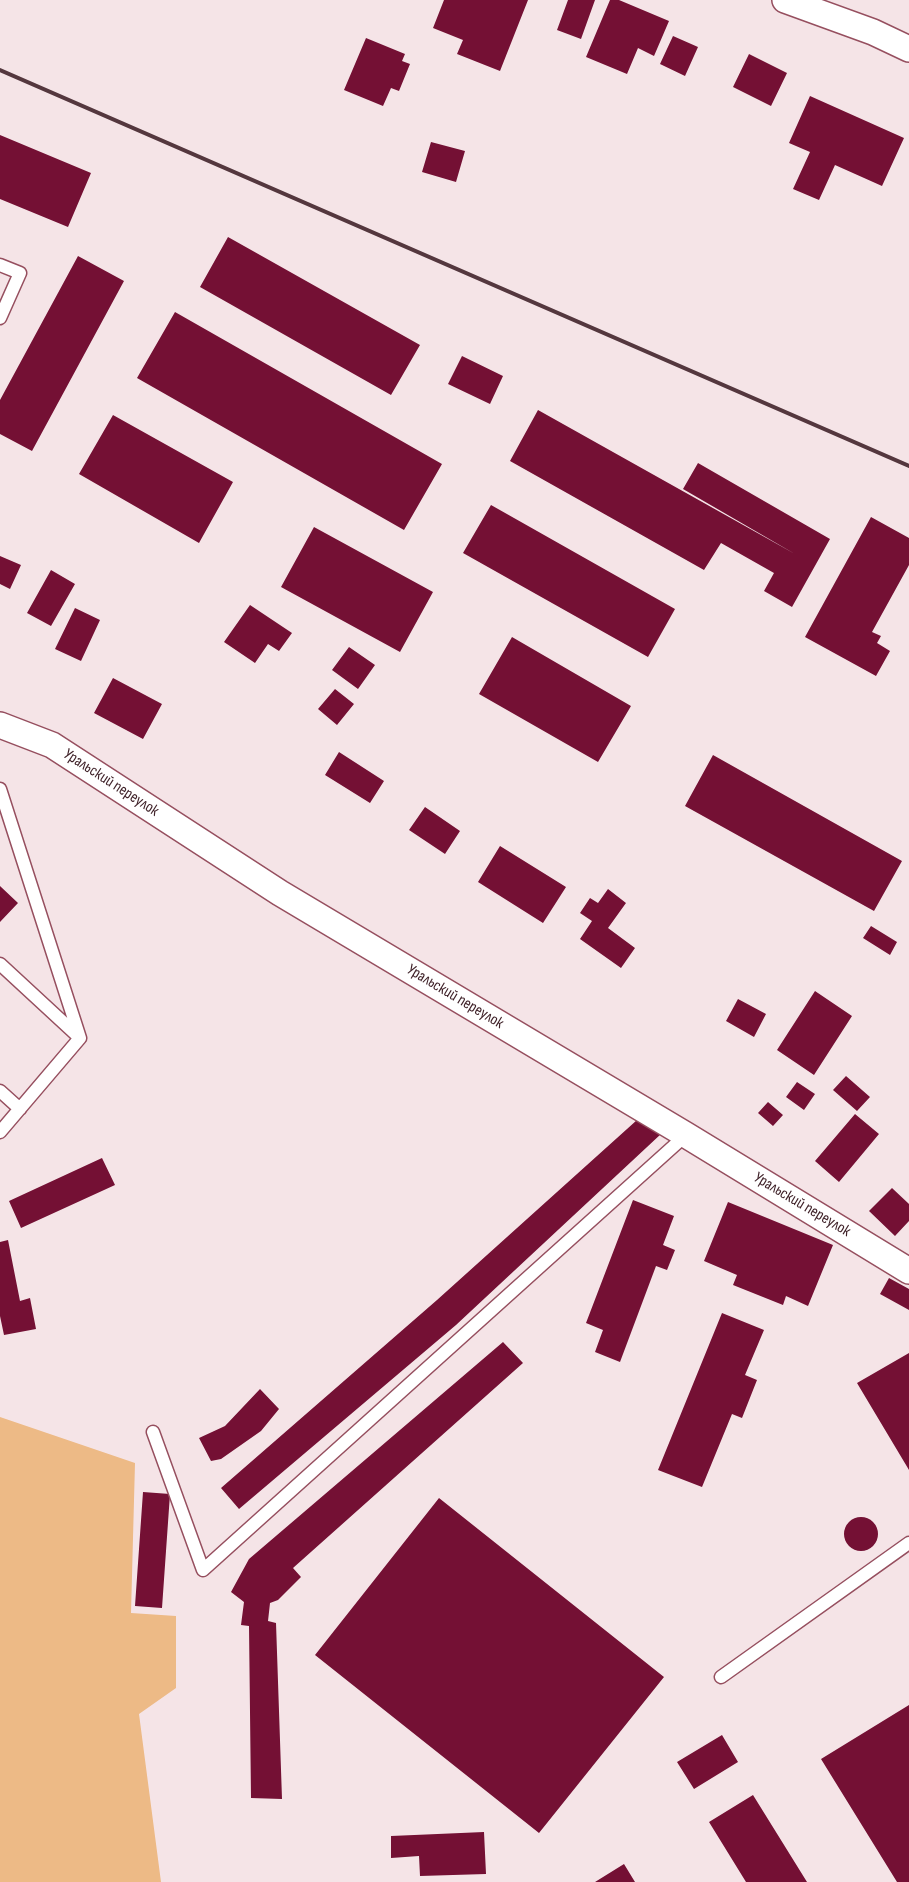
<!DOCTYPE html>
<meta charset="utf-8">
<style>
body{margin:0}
canvas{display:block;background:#f5e4e7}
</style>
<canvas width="909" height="1882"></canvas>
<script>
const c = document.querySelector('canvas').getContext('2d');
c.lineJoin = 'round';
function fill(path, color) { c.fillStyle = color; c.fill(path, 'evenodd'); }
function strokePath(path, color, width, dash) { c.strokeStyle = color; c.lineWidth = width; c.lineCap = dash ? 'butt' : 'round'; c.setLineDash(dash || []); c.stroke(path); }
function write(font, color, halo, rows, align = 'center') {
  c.font = font + ' "Sofia Sans Condensed",sans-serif'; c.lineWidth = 5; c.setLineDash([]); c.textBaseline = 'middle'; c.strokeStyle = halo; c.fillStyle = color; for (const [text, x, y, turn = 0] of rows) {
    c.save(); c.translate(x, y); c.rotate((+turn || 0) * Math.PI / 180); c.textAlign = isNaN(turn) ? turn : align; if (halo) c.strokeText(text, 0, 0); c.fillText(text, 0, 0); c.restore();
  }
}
fill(new Path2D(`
 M0,1417L135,1463L131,1613L176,1616V1688L139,1714L161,1882H0Z`), '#edba86');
fill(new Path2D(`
 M444,0H528L500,71L457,54L463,40L433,28Z
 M568,0H595L581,39L557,30Z
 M610,0H619L669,21L654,56L638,48L627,74L586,57Z
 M673,36L698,47L685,76L660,64Z
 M366,38L405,54L402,61L410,64L399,91L391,88L383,106L344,90Z
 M749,54L787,73L771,106L733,87Z
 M810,96L904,138L882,186L835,165L819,200L793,189L810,152L789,143Z
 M0,135L91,173L68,227L0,199Z
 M431,142L465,151L456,182L422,172Z
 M228,237L420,345L391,395L200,287Z
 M78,256L124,281L32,451L0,434V400Z
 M175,312L442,464L404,530L137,378Z
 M462,356L503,376L490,404L448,384Z
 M538,410L795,554L683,489L698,463L830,539L792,607L764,591L774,573L721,543L704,570L510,461Z
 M113,415L233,482L199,543L79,474Z
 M491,505L675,609L648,657L463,553Z
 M871,517L909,538V565L872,632L881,636L877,643L890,651L876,676L805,637Z
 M314,527L433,592L400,652L281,587Z
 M0,556L21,565L10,589L0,584Z
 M51,570L75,584L51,626L27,613Z
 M250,605L292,633L279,651L268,644L255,663L224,642Z
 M75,608L100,620L81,661L55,649Z
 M512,637L631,706L598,762L479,694Z
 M349,647L375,665L358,689L332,670Z
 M113,678L162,704L143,739L94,713Z
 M335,689L354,704L337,725L318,709Z
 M339,752L384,781L370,803L325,775Z
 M713,755L902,861L874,911L685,806Z
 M425,807L460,831L445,854L409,830Z
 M500,846L566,887L543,923L478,882Z
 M0,886L18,903L0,922Z
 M608,889L626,903L608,928L635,948L621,968L580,939L592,921L580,913L590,898L598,903Z
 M871,926L897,942L890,955L863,938Z
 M815,991L852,1016L814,1075L777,1050Z
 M738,999L766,1014L754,1037L726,1021Z
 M846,1076L870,1097L857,1111L833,1090Z
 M797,1082L815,1094L804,1110L786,1097Z
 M768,1102L783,1115L773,1126L758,1113Z
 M855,1114L879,1134L839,1182L815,1161Z
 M637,1120L661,1134L456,1325L239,1509L221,1488L437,1300Z
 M102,1158L115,1185L21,1228L9,1201Z
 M892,1188L909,1204V1221L895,1236L869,1211Z
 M633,1200L674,1216L663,1245L675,1250L667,1270L656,1266L620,1362L595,1352L603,1330L586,1323Z
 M728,1202L833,1245L808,1306L786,1296L783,1305L733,1285L737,1275L704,1261Z
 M8,1240L20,1301L30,1298L36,1329L4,1335L0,1316V1242Z
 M889,1278L909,1289V1310L880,1294Z
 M722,1313L764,1330L745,1375L757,1380L742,1418L732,1414L702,1487L658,1470Z
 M503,1342L523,1363L293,1568L301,1577L278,1600L270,1603L268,1621L276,1623L282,1799L251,1798L249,1626L241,1625L244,1602L231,1592L249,1559Z
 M909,1353V1470L857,1383Z
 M260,1389L279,1409L261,1431L221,1459L211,1461L199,1438L225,1426Z
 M143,1492L170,1494L162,1608L135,1606Z
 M439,1498L664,1677L539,1833L315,1655Z
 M844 1534a17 17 0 1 1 34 0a17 17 0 1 1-34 0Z
 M909,1705V1882H897L821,1759Z
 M722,1735L738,1762L694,1789L677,1762Z
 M753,1795L807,1882H746L709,1822Z
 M484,1832L486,1874L420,1876L419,1856L391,1858V1836Z
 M624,1864L635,1882H595Z`), '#741034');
const service = new Path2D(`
 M0,265L20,273L0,318
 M0,789L80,1038L0,1132
 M0,964L79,1037
 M0,1091L20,1109
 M153,1432L203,1570L686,1135
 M721,1677L909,1543`);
const minor = new Path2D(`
 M785,0L873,32L909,49
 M0,725L52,745L280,893L686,1135L909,1271`);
strokePath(service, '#964f5f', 15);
strokePath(minor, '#964f5f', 28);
strokePath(service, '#fff', 12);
strokePath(minor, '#fff', 25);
strokePath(new Path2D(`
 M0,70L909,466`), '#54373e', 4);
write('16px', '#3d1f26', '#fff', [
 ["Уральский переулок",111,783,33],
 ["Уральский переулок",455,997,31],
 ["Уральский переулок",802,1205,31]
]);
</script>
